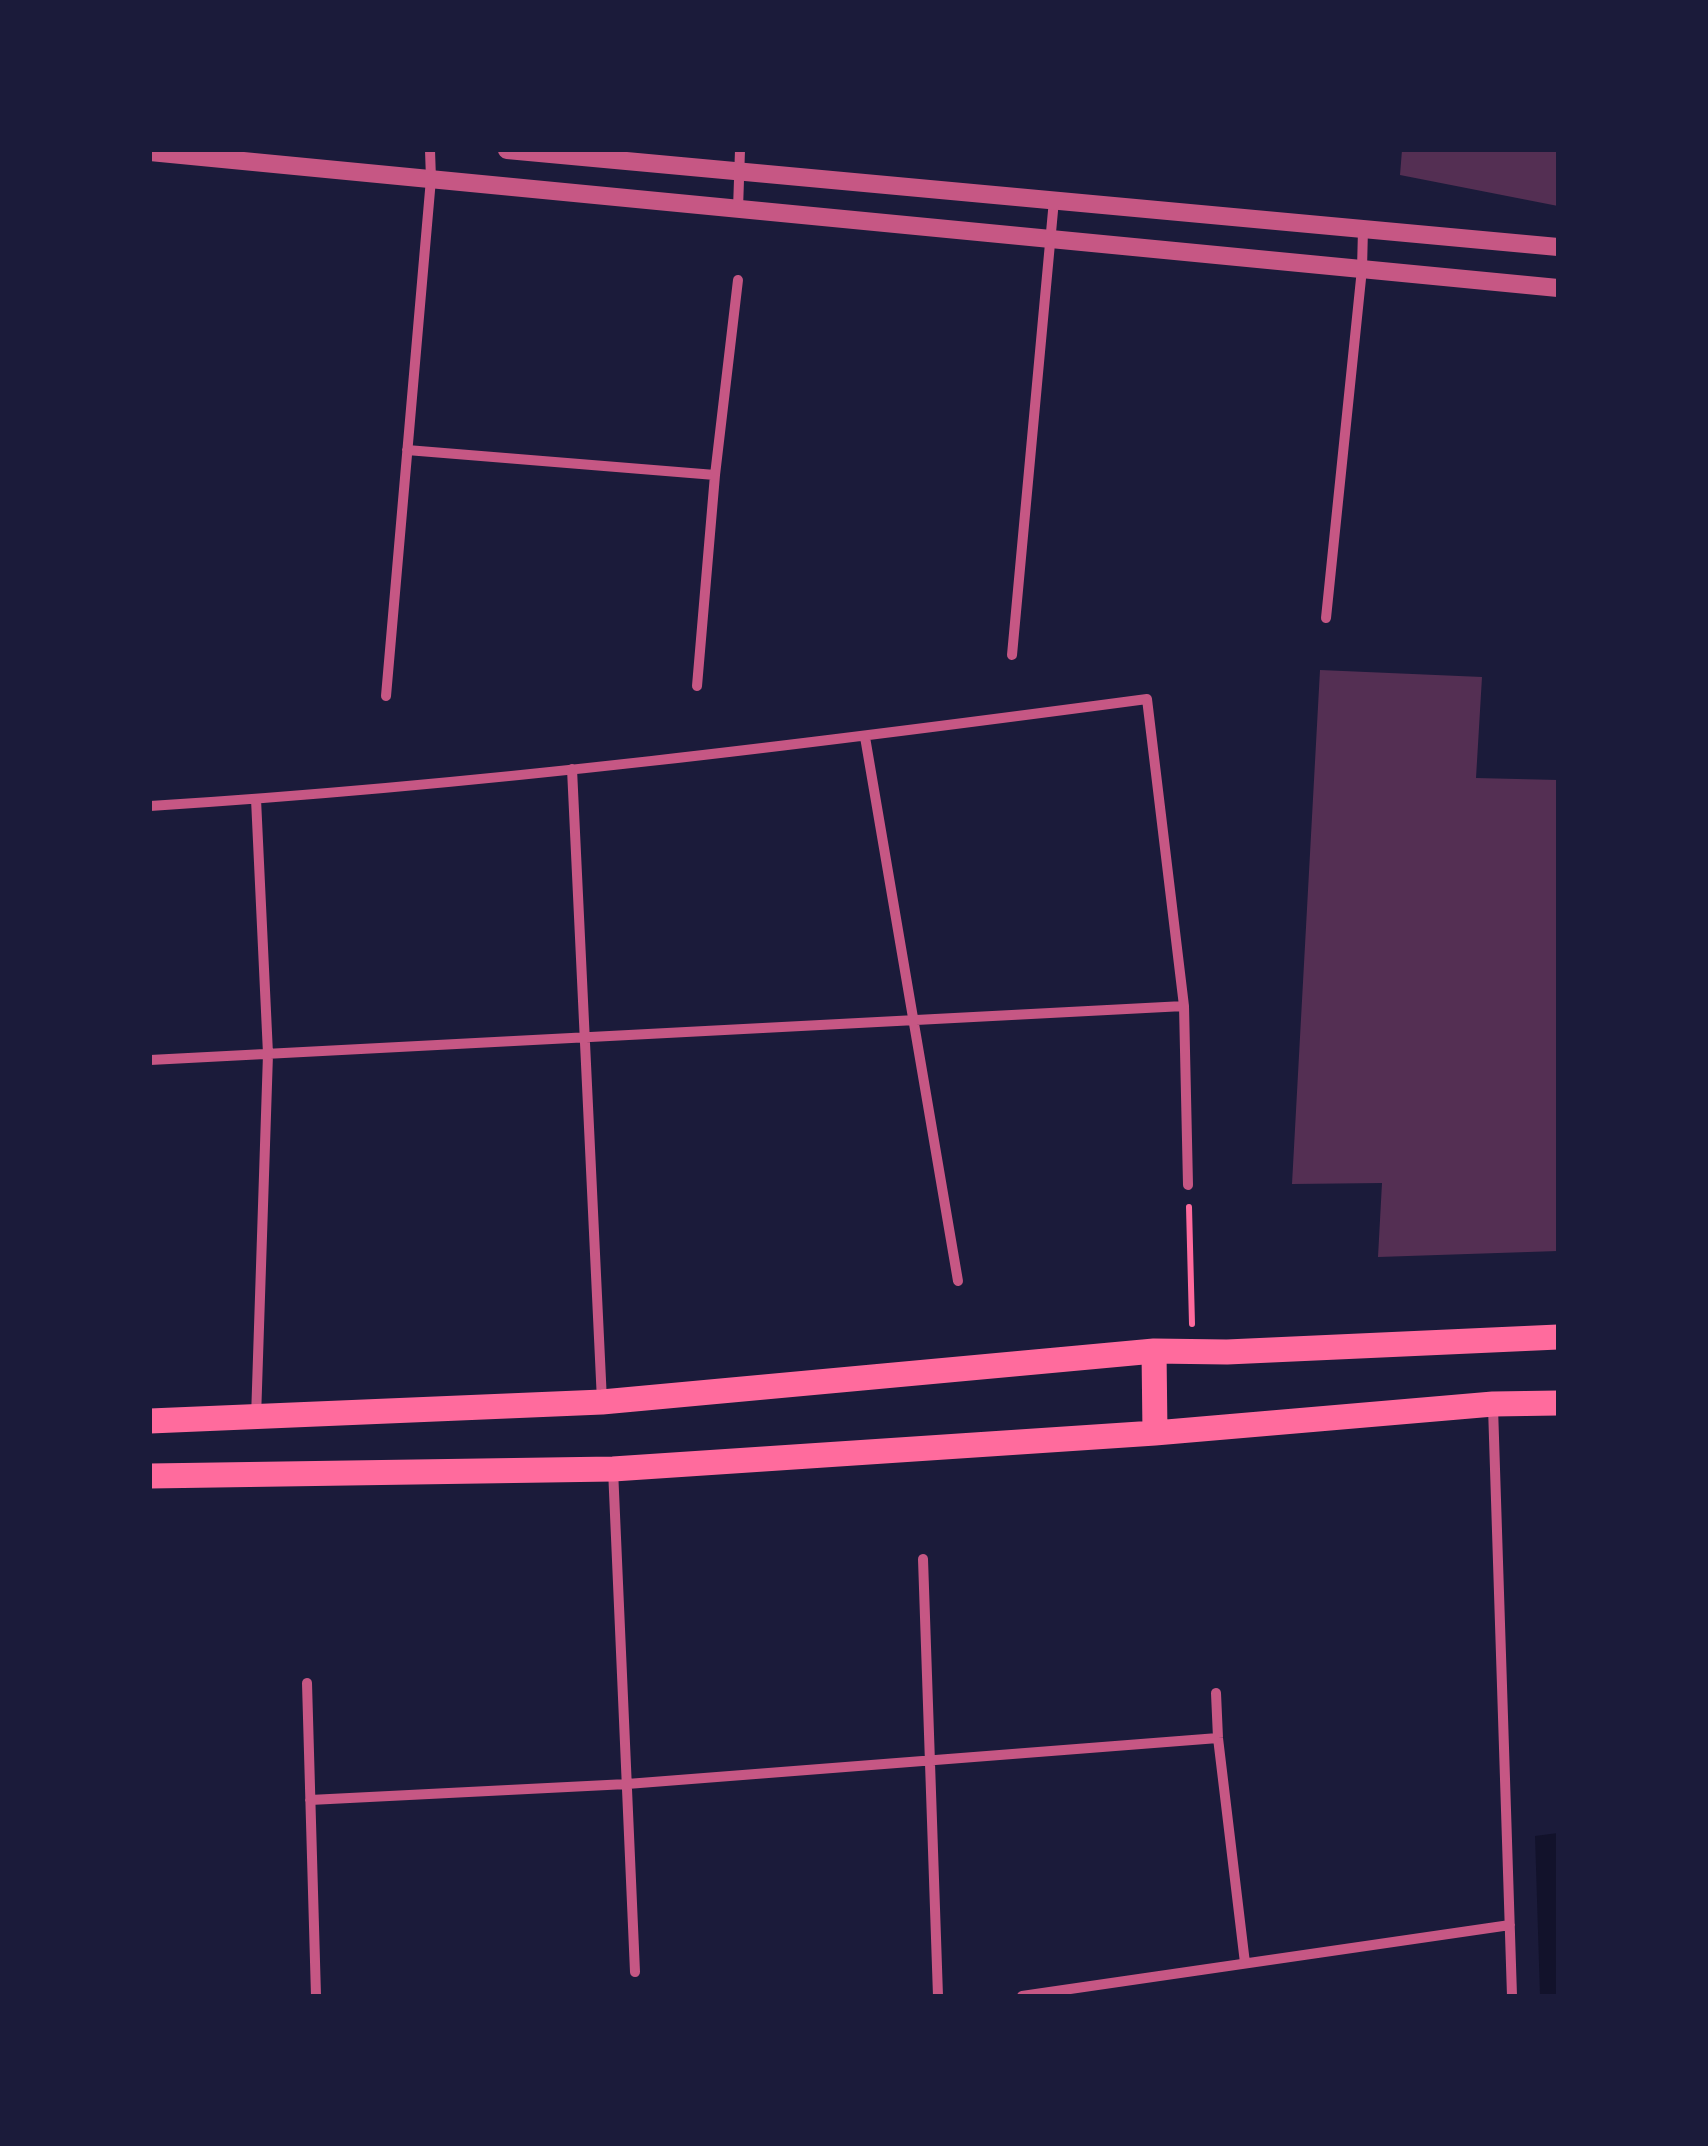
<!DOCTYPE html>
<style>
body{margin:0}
#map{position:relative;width:1708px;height:2146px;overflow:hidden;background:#1b1b3a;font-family:"Source Sans 3",sans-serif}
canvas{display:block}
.frame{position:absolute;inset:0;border:152px solid #1b1b3a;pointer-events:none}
</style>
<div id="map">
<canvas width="1708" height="2146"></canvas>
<div class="frame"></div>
</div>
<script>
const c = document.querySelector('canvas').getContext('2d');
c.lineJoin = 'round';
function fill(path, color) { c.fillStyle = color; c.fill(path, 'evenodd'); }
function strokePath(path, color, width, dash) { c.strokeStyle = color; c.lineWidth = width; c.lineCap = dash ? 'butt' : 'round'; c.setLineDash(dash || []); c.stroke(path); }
fill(new Path2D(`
 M1558,1833V1996H1540L1535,1836Z`), '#12122b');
fill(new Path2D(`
 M1402,150H1558V206L1400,175Z
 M1320,670L1482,677L1476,778L1558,780V1251L1378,1257L1382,1183L1292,1184Z`), '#542f53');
strokePath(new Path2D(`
 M1189,1207L1192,1324`), '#ff6b9d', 6);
strokePath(new Path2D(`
 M738,209L740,150
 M407,450L715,475
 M1326,618L1362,269L1363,229
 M1012,655L1054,200
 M697,686L715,475L738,280
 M386,696L431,179L430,150
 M865,737L958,1281
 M572,769L602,1401
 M256,799L268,1054L256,1418
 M150,806C484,785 816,743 1147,699L1184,1006L1188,1185
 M150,1060L1184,1006
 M1493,1407L1512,1996
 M613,1469L635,1972
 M923,1559L938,1996
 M307,1683L316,1996
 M1216,1693L1218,1738L1245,1963
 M310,1800L627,1784L1218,1738
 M1022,1996L1510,1925`), '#c65784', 10);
strokePath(new Path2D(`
 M507,150L1558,247
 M150,152L1558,288`), '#c65784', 18);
strokePath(new Path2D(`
 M1154,1351L1155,1433
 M150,1421L602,1402L1154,1351L1227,1352L1558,1337
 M150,1476L613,1469L1155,1433L1493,1404L1558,1403`), '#ff6b9d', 25);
</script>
